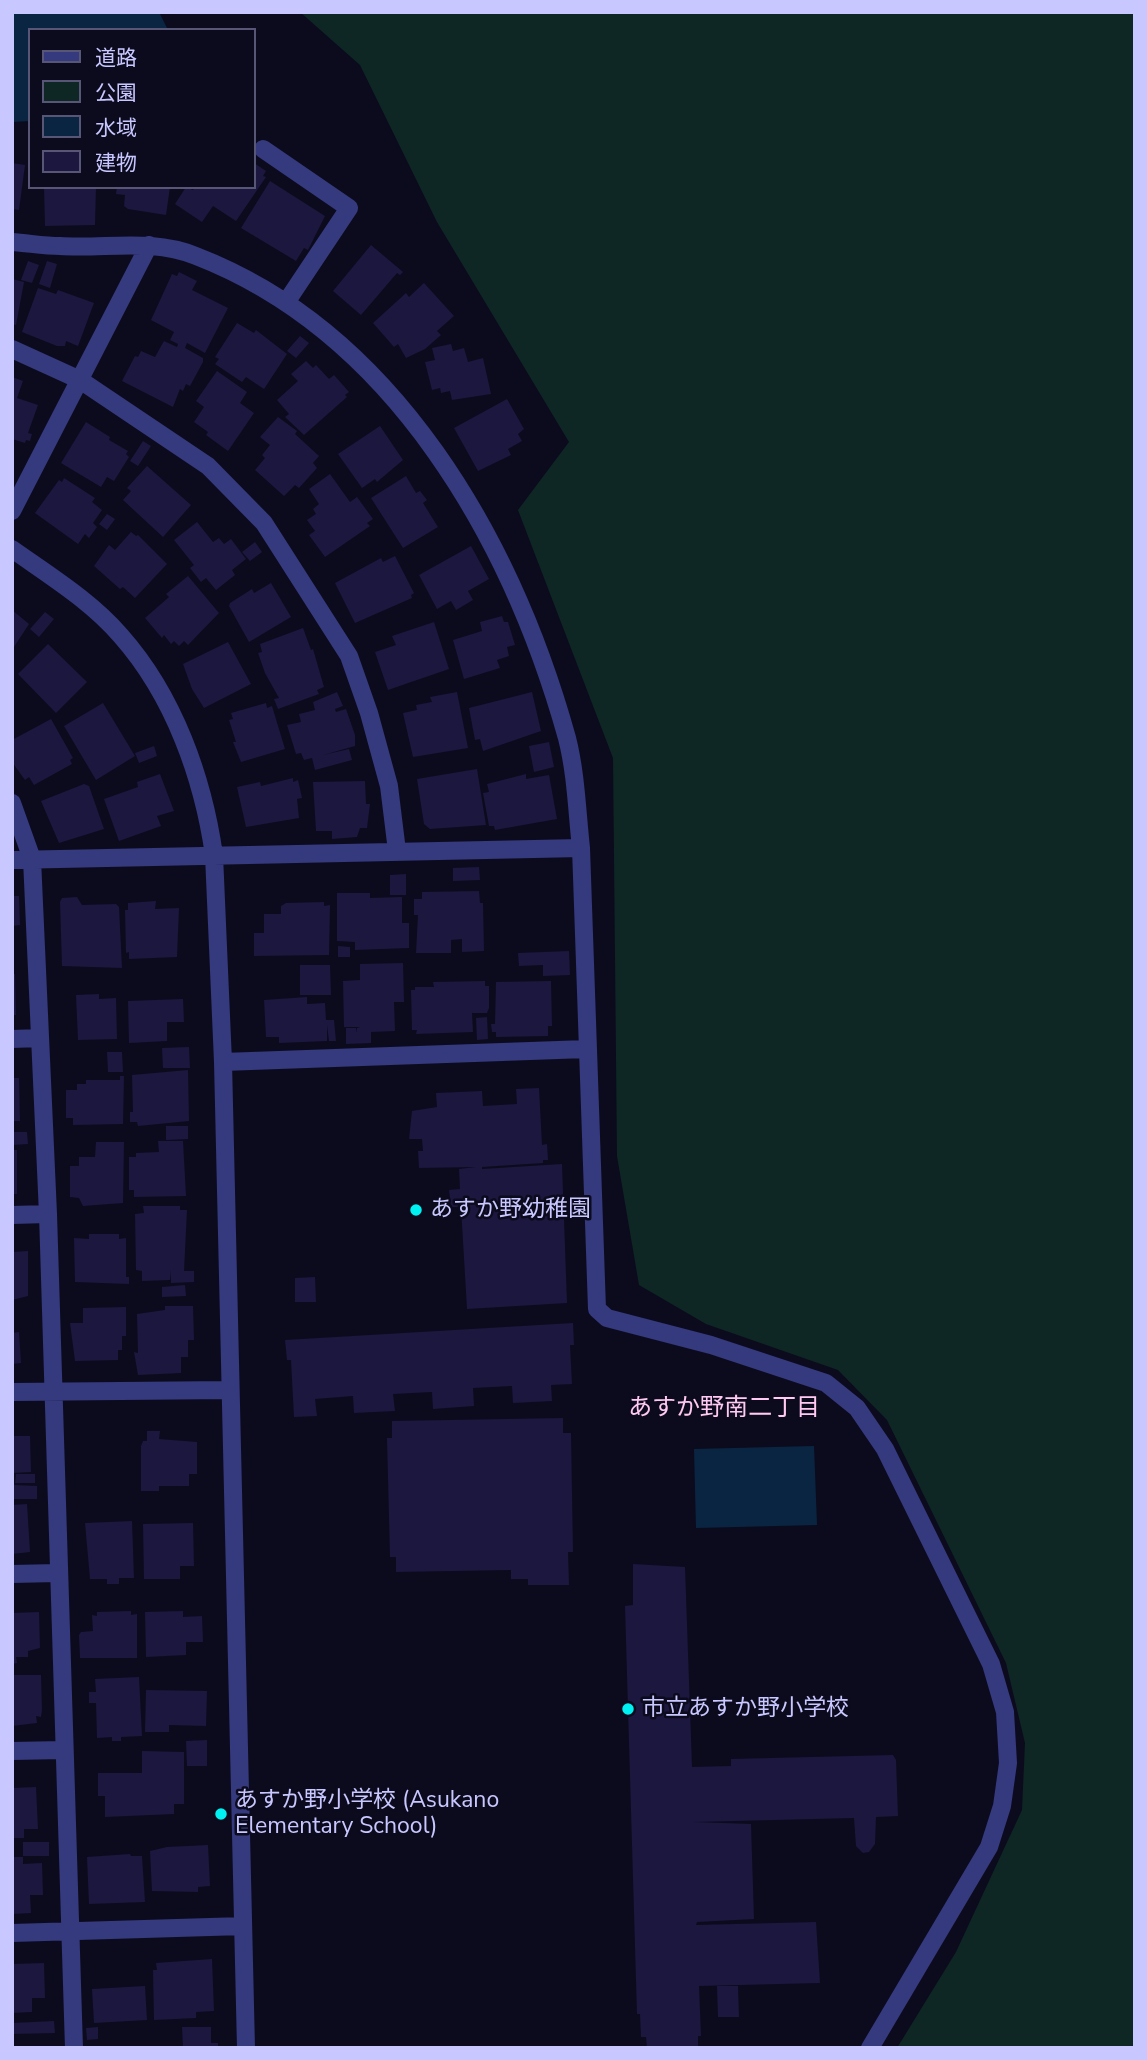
<!DOCTYPE html>
<meta charset="utf-8">
<style>
body{margin:0}
#map{position:relative;width:1147px;height:2060px;overflow:hidden;background:#0c0b1d;font-family:"Nunito Sans","Noto Sans JP",sans-serif}
canvas{display:block}
.frame{position:absolute;inset:0;border:14px solid #c8c7ff;pointer-events:none}
.legend{position:absolute;left:28px;top:28px;width:228px;height:161px;box-sizing:border-box;background:#0c0b1d;border:2px solid #575677;margin:0;padding:9px 12px;list-style:none;font-size:21px;color:#c8c7ff}
.legend li{display:flex;align-items:center;gap:14px;height:35px}
.legend b{width:35px;border:2px solid #575677}
</style>
<div id="map">
<canvas width="1147" height="2060"></canvas>
<div class="frame"></div>
<ul class="legend">
<li><b style="height:9px;background:#35397e"></b>道路</li>
<li><b style="height:19px;background:#0e2724"></b>公園</li>
<li><b style="height:19px;background:#0a2542"></b>水域</li>
<li><b style="height:19px;background:#1b173f"></b>建物</li>
</ul>
</div>
<script>
const c = document.querySelector('canvas').getContext('2d');
c.lineJoin = 'round';
function fill(path, color) { c.fillStyle = color; c.fill(path, 'evenodd'); }
function strokePath(path, color, width, dash) { c.strokeStyle = color; c.lineWidth = width; c.lineCap = dash ? 'butt' : 'round'; c.setLineDash(dash || []); c.stroke(path); }
function write(font, color, halo, rows, align = 'center') {
  c.font = font + ' "Nunito Sans","Noto Sans JP",sans-serif'; c.lineWidth = 5; c.setLineDash([]); c.textBaseline = 'middle'; c.strokeStyle = halo; c.fillStyle = color; for (const [text, x, y, turn = 0] of rows) {
    c.save(); c.translate(x, y); c.rotate((+turn || 0) * Math.PI / 180); c.textAlign = isNaN(turn) ? turn : align; if (halo) c.strokeText(text, 0, 0); c.fillText(text, 0, 0); c.restore();
  }
}
fill(new Path2D(`
 M300,12H1135V2048H897L956,1952L1022,1810L1025,1743L1006,1663L887,1420L838,1370L706,1324L639,1285L617,1156L613,758L518,510L569,442L437,222L360,65Z`), '#0e2724');
fill(new Path2D(`
 M12,12H159L168,30H30V121L12,122Z
 M814,1446L817,1525L696,1528L694,1449Z`), '#0a2542');
fill(new Path2D(`
 M12,163L25,165L19,210L12,209Z
 M254,163L266,171L263,176L266,177L236,221L213,206L202,222L175,204L186,187L193,190L194,187H254Z
 M270,181L325,216L308,250L304,248L296,261L241,228Z
 M44,187H96L95,225L45,226Z
 M117,187H170L166,215L128,209L124,206L125,195L116,194Z
 M371,245L403,272L400,275L397,273L361,315L333,291Z
 M28,261L39,265L32,283L21,280Z
 M47,261L57,264L50,288L39,284Z
 M179,272L197,281L192,290L228,308L205,353L187,343L185,348L203,358V362L190,386L186,384L183,391L180,389L173,407L122,381L135,356L138,357L141,351L155,357L164,341L177,347L178,344L170,340L174,332L151,320L172,274L177,276Z
 M12,279L24,282L16,325L12,324Z
 M424,283L454,316L437,331L441,335L425,349L406,358L398,344L394,347L373,323L406,293L409,297Z
 M38,288L56,294L58,290L94,303L78,346L66,341L65,346H57L22,332Z
 M237,323L254,333L256,330L287,354L264,389L246,377L242,382L215,364L219,359L215,357Z
 M300,336L309,343L296,358L287,351Z
 M451,344L453,351L464,348L468,362L483,358L491,394L452,400L450,391L441,393L440,388L432,390L425,362L435,360L432,348Z
 M306,361L313,368L316,365L329,379L334,375L349,392L345,395L347,397L304,435L285,417L289,414L277,400L298,381L291,374Z
 M217,371L247,392L240,403L254,413L228,451L206,435L208,432L194,422L204,407L196,401Z
 M12,377L23,381L17,398L38,405L28,433L32,434L30,441L26,440L25,443L12,439Z
 M507,399L524,429L518,434L522,441L508,449L511,455L478,471L454,428Z
 M278,417L297,431L295,434L319,456L313,463L317,468L299,488L295,485L284,496L255,470L265,458L262,455L270,445L260,437Z
 M86,422L110,437L109,440L128,451L126,454L129,457L114,481L107,477L101,487L61,463Z
 M380,426L403,460L377,482L375,479L362,488L338,454Z
 M143,441L151,446L138,466L130,461Z
 M147,466L191,505L163,537L123,500L131,491L127,488Z
 M330,474L350,502L357,497L373,519L367,523L370,526L325,557L309,535L315,531L307,520L316,514L313,509L319,504L309,489Z
 M406,476L416,493L420,491L427,500L423,503L438,527L403,548L371,498Z
 M64,478L95,498L92,502L102,510L93,523L97,527L89,538L85,534L78,544L35,513L59,480L62,482Z
 M107,514L115,519L107,530L99,524Z
 M197,522L213,542L219,538L224,544L231,539L246,559L232,570L235,575L216,590L206,578L201,582L190,568L194,565L174,540Z
 M131,532L136,536L138,535L167,564L135,598L123,587L120,589L94,566L109,545L115,550Z
 M255,542L262,552L250,561L242,552Z
 M471,546L489,579L468,591L473,600L456,610L451,601L437,609L419,575Z
 M395,556L414,593L411,595L412,598L355,623L335,583L381,558L383,562Z
 M188,576L219,613L188,645L184,641L179,646L174,641L171,644L164,635L162,638L145,618L169,597L166,594Z
 M271,583L291,617L249,642L229,606L230,603L252,589L254,593Z
 M12,610L29,624L12,650Z
 M45,612L54,619L39,637L30,629Z
 M502,616L504,622H508L515,645L507,647L509,656L497,660L500,668L464,679L453,640L482,631L480,622Z
 M434,622L449,669L388,690L375,652L396,645L392,636Z
 M303,628L311,650L313,649L324,687L317,690L319,694L278,709L274,699L279,698L265,673L258,653L262,652L260,644Z
 M228,642L251,684L204,708L192,689L183,664Z
 M48,644L87,682L56,713L18,674Z
 M337,692L343,706L335,709L336,712L346,709L355,735V746L323,755L349,749L352,760L315,770L312,758L304,760L301,753L296,754L287,725L301,722L299,714L315,710L313,702Z
 M457,692L468,748L413,757L403,713L417,710L416,705L432,702L430,697Z
 M532,692L541,731L483,751L480,739L475,740L469,708Z
 M103,703L135,756L96,780L64,726Z
 M266,703L267,708L272,706L285,749L241,762L233,742H236L229,720L233,719L231,713Z
 M51,719L73,758L70,760L72,764L34,785L29,777L25,780L12,762V740Z
 M549,742L554,767L534,772L529,746Z
 M154,746L157,756L139,763L135,753Z
 M477,769L486,825L430,829L424,824L417,779Z
 M160,774L174,811L157,816L161,826L119,841L104,799L138,787L137,782Z
 M526,774V779L549,775L557,819L495,830L494,826H489L483,793L489,792L487,784Z
 M293,778V782L298,780L302,798L297,799L299,818L246,827L237,787L260,782L261,786Z
 M365,781L366,804H370L367,828H360L357,837L332,839V831H316L313,782Z
 M84,784L89,786L104,829L59,843L41,801Z
 M479,867L480,880L453,881V868Z
 M406,874V895H390V875Z
 M479,891L480,903H483L484,951L462,952V939L451,940V953H416L418,915H414V899H422V892Z
 M337,893H370V898L402,897V923H409V948L355,950V942L337,941Z
 M12,896H19L20,925L12,926Z
 M77,897L82,905L116,904L119,907L122,968L62,966L60,902L62,898Z
 M156,901L155,909L179,908L177,957L129,959V952L126,953L125,910H128V903Z
 M324,902V906L330,905L329,955L254,956V933H264V914H281V906L286,903Z
 M338,946L350,947V957H338Z
 M569,951L570,975L543,976V965L519,966L518,953Z
 M403,963L404,1002H394L395,1031L371,1032V1043L346,1044V1028H356L357,1033V1028L360,1027H344L343,981L360,980V964Z
 M300,965H330L331,995H300Z
 M12,974H15L16,1015H12Z
 M485,981V986H489V1008L487,1013H472L473,1032L416,1034L417,1030H412L411,990H415V987H434L433,982Z
 M551,981L552,1026H548V1036L496,1037V1032H492L491,1024H495L496,982Z
 M99,994V999L116,998L117,1039L78,1040L76,995Z
 M307,997V1004L325,1003L326,1020H334L336,1041H329L327,1025V1041L279,1043V1037H266L264,1000Z
 M183,999L184,1022H167V1041L129,1043L128,1001Z
 M487,1017L488,1039L477,1040L476,1018Z
 M189,1047L190,1068H163L162,1048Z
 M107,1052H122L123,1072H108Z
 M188,1070L189,1121L138,1126L137,1122H130V1112H133L132,1075Z
 M120,1076H124L123,1124L73,1125V1118H66V1090H77V1084H86V1080H120Z
 M12,1078H19L20,1121H12Z
 M539,1088L542,1145L547,1144L548,1160H543V1163L482,1167V1169L562,1164L567,1303L467,1309L461,1207H451L449,1190L460,1189L459,1169L476,1167L419,1168L418,1151H423L422,1139H409L412,1111L437,1107L436,1093L482,1091L483,1106L517,1104L516,1089Z
 M166,1126H188V1139L166,1140Z
 M12,1132H27L28,1144L12,1145Z
 M158,1141H183L186,1196L134,1197V1190H129V1157H136V1153L159,1152Z
 M96,1142H124L123,1203L83,1206L79,1198L70,1197V1166H79V1157H95Z
 M12,1150H17V1194H12Z
 M143,1206H180V1210H187L184,1271H194V1282L171,1283V1270L170,1280L142,1281V1271L136,1270L135,1214L144,1213Z
 M89,1234H119V1239L126,1238V1277H129V1284L75,1282L74,1238L89,1239Z
 M28,1251V1296L12,1300V1252Z
 M315,1277L316,1302H295V1278Z
 M185,1285L186,1296L162,1297V1287Z
 M165,1306H193L194,1340H188V1357H181V1373L138,1375L134,1352L138,1353L137,1314L165,1310Z
 M126,1307V1336H122V1350H118V1360L75,1361L70,1323H83V1308Z
 M573,1323L574,1345H570L572,1384L551,1385L552,1401L513,1403L512,1386L473,1388L474,1406L433,1409L432,1392L393,1394L395,1411L354,1413L353,1396L315,1399L317,1416L294,1417L291,1360H287L285,1340Z
 M19,1332L21,1363L12,1364V1333Z
 M563,1418V1433H571L573,1552H568L569,1585H528V1579H511V1570L396,1572V1557H390L387,1438H392V1421Z
 M147,1431H160L159,1439L197,1442V1474H189V1486H159V1491H141V1446L143,1441H147Z
 M12,1436H30L31,1472L12,1473Z
 M16,1474H35V1483H15Z
 M14,1485L37,1486V1499H14Z
 M27,1504L30,1552L12,1554V1505Z
 M132,1521L134,1578H119V1584H107V1579H90L85,1523Z
 M193,1523L194,1566H180V1579H144L143,1524Z
 M633,1564L685,1567L692,1767L731,1766V1759L893,1755L896,1760L898,1816L876,1817L875,1844L869,1852L863,1853L856,1846L854,1818L694,1822L751,1824L754,1919L697,1922L696,1925L816,1922L820,1983L699,1986L701,2036H698V2048H647L646,2037H641L640,2014H637L625,1606L633,1605Z
 M131,1611V1615L137,1614V1658H80L79,1635L81,1632L93,1631L92,1615L97,1616V1612Z
 M183,1611V1617L202,1616L203,1642H186V1655L146,1657L145,1612Z
 M39,1612L40,1648L28,1651V1657H16L17,1663L12,1664V1613Z
 M14,1675H41L42,1710L41,1717L36,1716L37,1723L12,1726Z
 M139,1677L142,1736L121,1737V1741H112V1737L97,1738L96,1703H89V1692H96L95,1679Z
 M146,1690L207,1691L206,1726L169,1725V1732H145Z
 M207,1740V1766H187L186,1741Z
 M142,1751L184,1752V1804H174V1814L105,1817V1796H98V1773H142Z
 M36,1787L38,1829H24V1838H12V1788Z
 M23,1842H49V1856H23Z
 M208,1845L210,1886L198,1887V1892L152,1891L150,1851L167,1847Z
 M130,1854L131,1856H142L145,1902L89,1904L87,1857Z
 M12,1857H23V1864L42,1863L43,1895H30L31,1913L12,1914Z
 M212,1959L214,2011L196,2012V2018L154,2020L153,1970H157L156,1963Z
 M44,1963L45,1998H32V2012L12,2013V1964Z
 M145,1986L147,2020L94,2023L92,1989Z
 M717,1986H738L739,2017H718Z
 M54,2021L55,2033L12,2034V2023Z
 M98,2027V2039L87,2040L86,2028Z
 M182,2027H211V2043H218V2048H183Z`), '#1b173f');
strokePath(new Path2D(`
 M263,149L349,208L287,301
 M12,242C28,243 44,246 60,246C106,249 152,238 196,256C395,333 512,541 567,738C576,773 577,812 581,848L597,1309L607,1318L711,1345L826,1383L857,1408L885,1449L991,1664L1005,1712L1008,1763L1002,1806L989,1847L870,2048
 M12,349L80,380L208,466L264,523L349,656L369,713L389,786L397,851
 M12,511L149,245
 M12,549C50,576 91,601 121,636C174,696 203,778 214,855L223,1062L246,2048
 M12,803L32,859L48,1214L74,2048
 M12,860L581,848
 M12,1039L40,1038
 M223,1062L586,1049
 M12,1215L48,1214
 M12,1392L229,1390
 M12,1574L57,1573
 M12,1751L62,1750
 M12,1933L243,1926`), '#35397e', 18);
for (const [x, y, r, color] of [
 [416,1210,7,"#00f1f2"],
 [628,1709,7,"#00f1f2"],
 [221,1814,7,"#00f1f2"]
]) { const dot = new Path2D(); dot.arc(x, y, r, 0, 2 * Math.PI); c.fillStyle = color; c.fill(dot); strokePath(dot, '#0c0b1d', 2.5); }
write('23px', '#c8c7ff', '#0c0b1d', [
 ["あすか野幼稚園",430,1210],
 ["市立あすか野小学校",642,1709],
 ["あすか野小学校 (Asukano",235,1801],
 ["Elementary School)",235,1827]
], 'left');
write('24px', '#ffc9f1', '#0c0b1d', [
 ["あすか野南二丁目",724,1409]
]);
</script>
